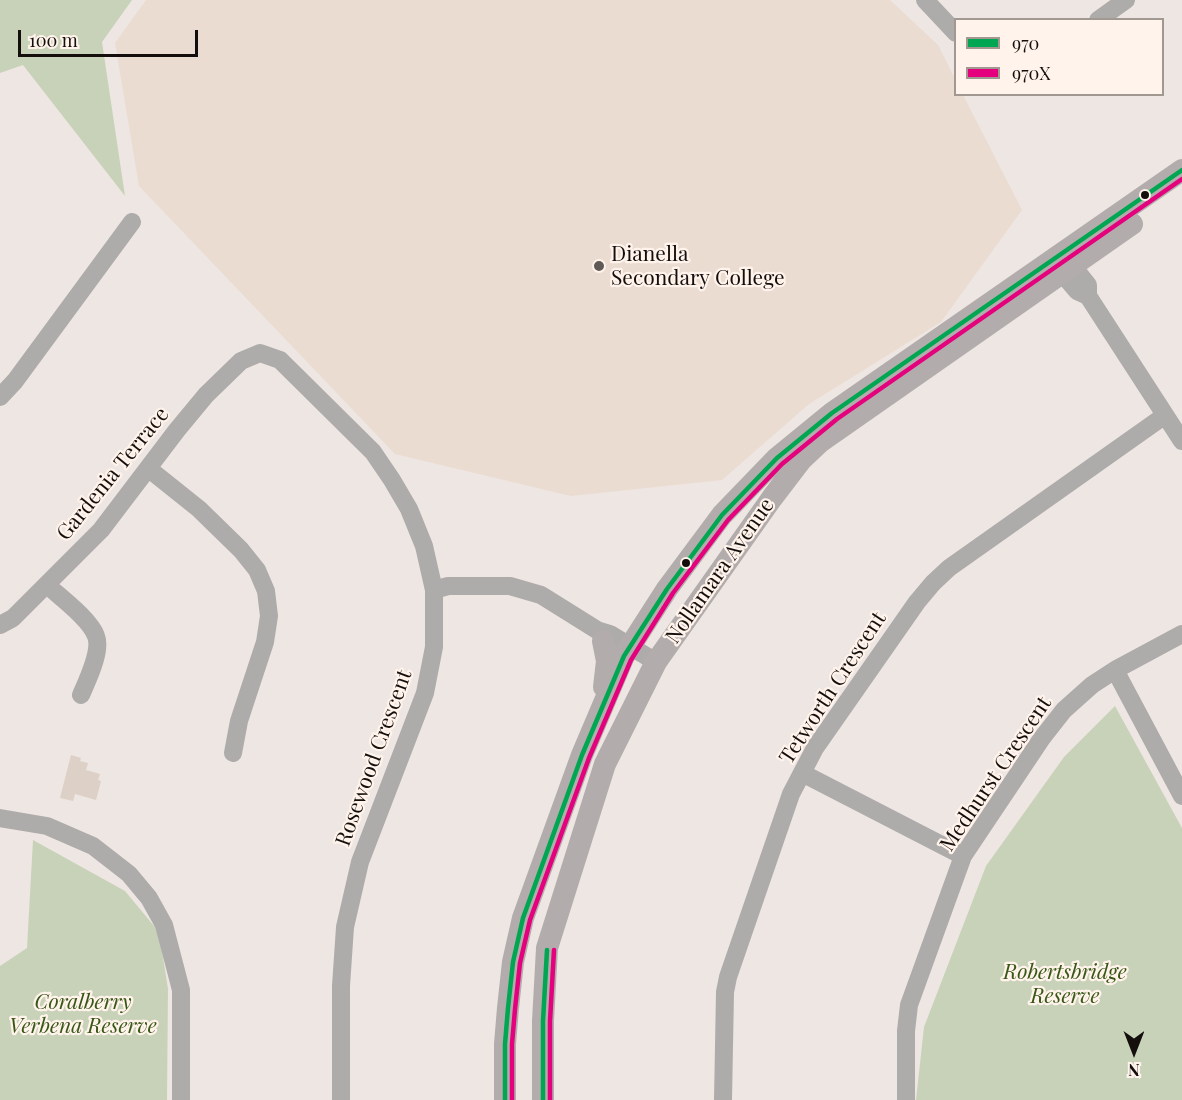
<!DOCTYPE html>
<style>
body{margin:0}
#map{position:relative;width:1182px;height:1100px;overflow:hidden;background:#eee6e2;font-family:"Playfair Display",serif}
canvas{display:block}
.legend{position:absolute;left:954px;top:18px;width:210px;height:78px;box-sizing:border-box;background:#fff3eb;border:2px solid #a19892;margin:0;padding:8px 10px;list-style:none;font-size:18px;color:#140f0c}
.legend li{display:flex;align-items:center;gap:12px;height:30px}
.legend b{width:30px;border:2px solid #a19892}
.north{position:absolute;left:1104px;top:1022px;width:60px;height:60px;-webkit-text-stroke:4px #fff3eb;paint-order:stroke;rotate:180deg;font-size:16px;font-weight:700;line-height:24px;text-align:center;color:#140f0c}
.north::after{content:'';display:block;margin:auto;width:21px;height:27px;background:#140f0c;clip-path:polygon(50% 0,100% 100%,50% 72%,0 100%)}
.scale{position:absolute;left:18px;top:30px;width:180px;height:27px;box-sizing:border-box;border:3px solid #140f0c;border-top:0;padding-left:8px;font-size:18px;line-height:21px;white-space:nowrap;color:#140f0c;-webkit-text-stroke:4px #fff3eb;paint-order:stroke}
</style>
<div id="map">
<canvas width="1182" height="1100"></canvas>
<ul class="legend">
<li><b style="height:8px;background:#00a651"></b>970</li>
<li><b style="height:8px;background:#e5007d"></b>970X</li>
</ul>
<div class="north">N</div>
<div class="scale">100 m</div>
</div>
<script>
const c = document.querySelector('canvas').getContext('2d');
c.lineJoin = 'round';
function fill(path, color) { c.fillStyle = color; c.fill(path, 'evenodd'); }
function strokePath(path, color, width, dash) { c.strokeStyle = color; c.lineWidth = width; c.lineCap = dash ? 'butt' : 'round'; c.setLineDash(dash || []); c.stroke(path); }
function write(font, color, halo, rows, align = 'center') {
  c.font = font + ' "Playfair Display",serif'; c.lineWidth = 4.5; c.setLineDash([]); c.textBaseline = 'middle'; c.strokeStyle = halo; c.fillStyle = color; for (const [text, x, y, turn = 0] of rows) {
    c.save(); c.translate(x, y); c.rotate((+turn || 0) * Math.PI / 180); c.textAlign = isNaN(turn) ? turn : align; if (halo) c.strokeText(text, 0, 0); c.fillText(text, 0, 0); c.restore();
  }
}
fill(new Path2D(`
 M146,0H890L938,45L955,79L956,94L963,95L1022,210L941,322L809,404L722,480L571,496L395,454L139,186L115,43Z`), '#ebdcd2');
fill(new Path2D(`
 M0,0H132L102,42L125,196L23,65L0,73Z
 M1115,706L1182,828V1100H916L924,1027L986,866L1064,757Z
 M33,840L125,891L159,932L168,989L167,1100H0V966L27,948Z`), '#c8d2b9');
fill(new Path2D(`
 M71,755L81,758L80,761L88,763L86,770L100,774L98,780L101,781L96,800L75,794L73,801L60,798Z`), '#dcd0c7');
strokePath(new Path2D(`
 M925,0L956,33
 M1098,20L1126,0
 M1064,255L1088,285V296
 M1054,264L1077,291L1088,296L1182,441
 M0,397L15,381L132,222
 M149,469L199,509L241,550L257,570L266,591L269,616L265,642L239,721L233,753
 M47,585C60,597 90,619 96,636C102,651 87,681 81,695
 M434,590L448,586H510L541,595L597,630L610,634L656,662
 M0,625L13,618L101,530L177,430L206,395L241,361L260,353L280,360L373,452L392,480L409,509L424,546L434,590V647L425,693L360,862L345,927L341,986V1100
 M1115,670L1182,796
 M802,773L963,856
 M0,818L47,826L93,846L129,874L149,898L164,925L181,990V1100
 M723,1100L725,992L728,977L791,794L815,748L917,602L933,583L949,568L1164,416
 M906,1100V1031L909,1005L963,856L1042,738L1064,710L1092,685L1115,670L1182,634`), '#aeabab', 18);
strokePath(new Path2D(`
 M603,641L607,661L604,687
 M505,1100V1044L508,1008L513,962L523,918L582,755L624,656L667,589L722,515L777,458L832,413L1182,170
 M543,1100V1021L547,948L605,764L656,662L772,498L801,460L820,442L1132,224`), '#b2adac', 22);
strokePath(new Path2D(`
 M505,1100V1044L508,1008L513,962L523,918L582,755L624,656L667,589L722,515L777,458L832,413L1182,170
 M543,1100V1021L547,950`), '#00a651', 4.5);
strokePath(new Path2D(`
 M512,1100V1044L515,1009L520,963L530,920L589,758L631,660L673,593L728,520L782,464L837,419L1182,179
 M550,1100V1021L554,950`), '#e5007d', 4.5);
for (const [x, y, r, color] of [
 [1145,195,5,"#140f0c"],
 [599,266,6,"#605a57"],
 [686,563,5,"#140f0c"]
]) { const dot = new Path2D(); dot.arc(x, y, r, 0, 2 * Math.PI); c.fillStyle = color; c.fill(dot); strokePath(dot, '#fff3eb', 2); }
write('21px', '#140f0c', '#fff3eb', [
 ["Dianella",611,254],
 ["Secondary College",611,278]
], 'left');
write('21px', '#140f0c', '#fff3eb', [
 ["Gardenia Terrace",113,474,-51],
 ["Nollamara Avenue",720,571,-55],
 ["Tetworth Crescent",833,688,-57],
 ["Rosewood Crescent",374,758,-70],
 ["Medhurst Crescent",996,774,-56]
]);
write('italic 21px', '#365715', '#fff3eb', [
 ["Robertsbridge",1065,972],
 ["Reserve",1065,996],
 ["Coralberry",83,1002],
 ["Verbena Reserve",83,1026]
]);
</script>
